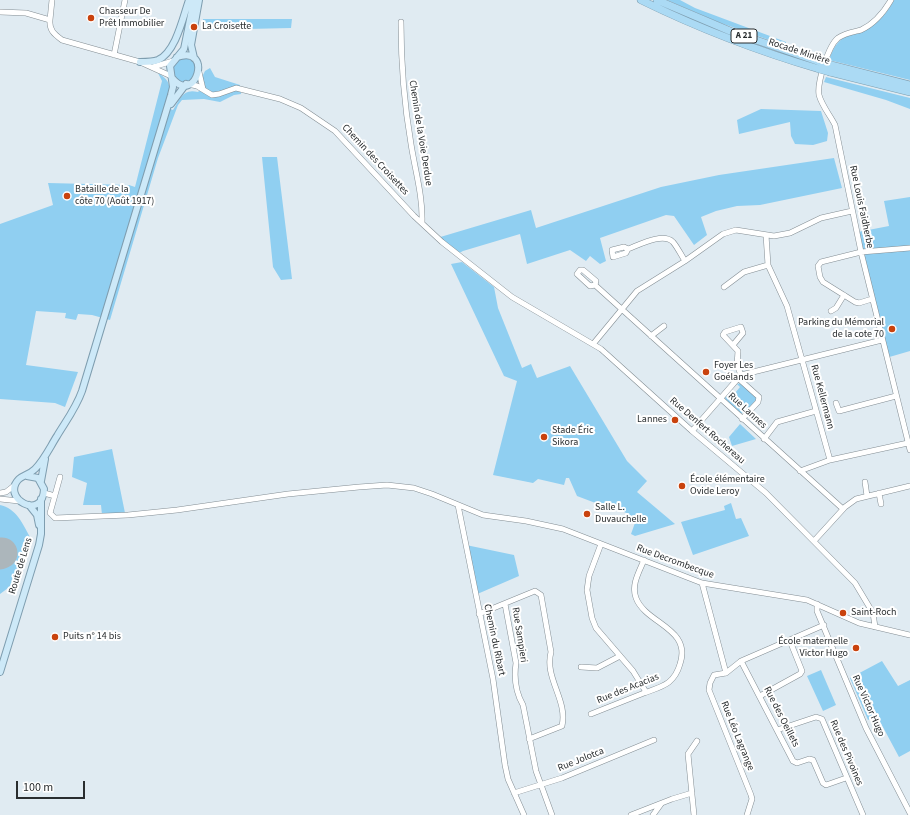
<!DOCTYPE html>
<meta charset="utf-8">
<style>
body{margin:0}
#map{position:relative;width:910px;height:815px;overflow:hidden;background:#e0ebf2;font-family:"Source Sans 3",sans-serif}
canvas{display:block}
.scale{position:absolute;left:16px;top:781px;width:69px;height:18px;box-sizing:border-box;border:2px solid #292d2f;border-top:0;padding-left:5px;font-size:12px;line-height:14px;white-space:nowrap;color:#292d2f;-webkit-text-stroke:3px #fff;paint-order:stroke}
</style>
<div id="map">
<canvas width="910" height="815"></canvas>
<div class="scale">100 m</div>
</div>
<script>
const c = document.querySelector('canvas').getContext('2d');
c.lineJoin = 'round';
function fill(path, color) { c.fillStyle = color; c.fill(path, 'evenodd'); }
function strokePath(path, color, width, dash) { c.strokeStyle = color; c.lineWidth = width; c.lineCap = dash ? 'butt' : 'round'; c.setLineDash(dash || []); c.stroke(path); }
function write(font, color, halo, rows, align = 'center') {
  c.font = font + ' "Source Sans 3",sans-serif'; c.lineWidth = 4; c.setLineDash([]); c.textBaseline = 'middle'; c.strokeStyle = halo; c.fillStyle = color; for (const [text, x, y, turn = 0] of rows) {
    c.save(); c.translate(x, y); c.rotate((+turn || 0) * Math.PI / 180); c.textAlign = isNaN(turn) ? turn : align; if (halo) c.strokeText(text, 0, 0); c.fillText(text, 0, 0); c.restore();
  }
}
fill(new Path2D(`
 M667,0H680L695,8L786,42V46L718,22Z
 M894,0H910V80L829,60C839,30 852,38 874,24C883,18 889,9 894,0Z
 M203,19H292L291,28L202,30Z
 M172 70a12 12 0 1 1 24 0a12 12 0 1 1-24 0Z
 M210,68L215,77L240,85L241,94L234,95L220,102L204,99L182,100L178,105L158,158L110,320L92,315L78,314L76,320L65,318L66,313L36,311L26,365L78,372L65,407L55,403L0,399V224L53,205L48,183L129,185L135,187L162,81L158,73C174,82 170,92 165,107L173,110C180,99 183,88 198,92L205,85L202,77L205,71Z
 M826,77L910,98V109L886,100L824,82Z
 M761,109L821,111L828,133L827,141L813,145L795,144L791,136L790,122L739,134L737,120Z
 M262,157H277L292,279L281,280L273,267Z
 M834,158L842,188L760,205L737,206L716,211L701,217L707,235L694,245L674,216L666,215L600,238L606,261L600,264L590,256L586,261L570,250L527,264L520,234L463,251L457,254L437,238L531,210L536,228L661,187L719,175Z
 M910,197V351L886,358L858,232L889,226L884,201Z
 M462,262L494,287L498,308L522,368L531,364L537,378L570,366L627,461L647,481L637,492L675,524L635,536L631,534L636,520L630,518L629,514L609,506L606,507L577,496L569,478H566L564,485L538,479L533,483L493,475L517,381L504,376L451,264Z
 M742,383L756,396V400L744,413H740L726,401L725,398L726,396L730,399L740,387L737,384Z
 M740,424L756,439L732,446L729,437Z
 M112,449L125,513L102,515L101,505H83L87,483L72,477L74,457Z
 M731,503L736,519L741,518L749,536L693,555L681,522L725,510L724,506Z
 M0,505C16,508 23,524 30,537L16,582L0,594Z
 M466,545L514,555L519,576L475,595Z
 M882,661L898,686L910,680V751L899,757L877,716L868,720L850,678Z
 M821,670L836,705L823,711L807,676Z`), '#90cff1');
strokePath(new Path2D(`
 M0,554L2,553`), '#acb6bb', 31);
const minor = new Path2D(`
 M891,0C884,12 874,24 861,30C853,32 845,33 838,38C828,46 817,83 819,95C822,106 830,115 835,125L861,252L910,450
 M0,12L26,13L50,20C49,30 54,34 62,40L140,62L171,76
 M50,20L52,0
 M401,22C401,63 404,103 411,144C415,170 423,196 422,223
 M114,55L125,0
 M153,67L173,61
 M199,72L203,89
 M188,84L197,86L212,95L219,94L236,88L280,99L301,108L335,131L414,216L442,242L512,297L601,349L692,431L766,493L855,583L873,613L875,627
 M766,235L768,265L787,306L830,460
 M628,249L626,253L613,257L612,250L624,247L628,249C639,245 663,232 673,242C678,248 681,255 685,261
 M595,285L590,286L577,274L580,270H583L596,281L595,285L843,509
 M724,287L744,272L768,265
 M872,299L859,303L855,302L823,282L820,277L818,266L821,262L861,252L910,248
 M831,311L836,308L844,295
 M651,336L664,326
 M594,343L637,291L685,261L723,234L736,230L774,236L790,233L821,218L852,211
 M733,345L743,333L741,327L725,332L723,335L738,351L737,365L741,375
 M739,379L759,397L758,402L742,419
 M836,403L839,411L896,396
 M692,431L741,375L882,340
 M764,439L777,422L816,411
 M800,471L830,460L908,443
 M60,477L50,513L55,518L128,515L177,510L288,494L359,487L387,485L414,488L432,494L483,515L526,521L563,529L702,583L807,600L859,623L910,635
 M865,482L867,496
 M0,493L6,492L15,485
 M44,493L55,496
 M879,493L881,504
 M0,499L19,501
 M458,505L493,679L505,765L508,779L524,815
 M814,541L845,507L856,499L910,486
 M601,544L589,576L587,590L592,618L596,628L633,671L646,692
 M702,583L726,673
 M505,604L516,663C514,677 516,693 523,705L536,771L552,815
 M817,604V611L866,728L910,813
 M479,614L535,591L541,595L551,652C544,678 568,700 562,726L529,739
 M741,661L793,761L797,763L809,759L813,760L823,783L826,785L846,778
 M581,667L597,668L620,656
 M726,673L714,675L710,683L709,690L751,795L752,799L747,815
 M726,673L741,661L824,625
 M760,696L800,674L802,671L790,641
 M591,714C609,707 626,700 644,693C652,690 663,687 669,682C675,677 678,671 680,664C692,628 646,624 636,598C631,585 639,572 644,560
 M777,730L816,717L822,719L863,815
 M514,793L562,778L654,740
 M631,815L672,799L692,793
 M653,815L661,804
 M694,815L688,754L697,741`);
const major = new Path2D(`
 M194,58L191,45L199,0
 M140,62C145,62 153,62 158,60C176,52 183,17 189,0
 M172,78C196,107 214,44 177,57
 M171,104L186,84
 M27,476L38,478L44,489C43,522 0,498 19,479C24,475 30,474 35,469C44,460 50,447 57,436C66,421 76,408 82,391L171,95L173,87L170,66L184,49L194,0
 M41,481L45,459
 M29,505L37,515L39,525
 M0,672L39,545L41,534V499`);
const highway = new Path2D(`
 M641,0C698,28 758,51 819,69
 M657,0L730,31L820,62
 M831,65L910,85
 M830,72L910,92`);
strokePath(minor, '#838d93', 6);
strokePath(major, '#7e9daf', 8);
strokePath(highway, '#7e9daf', 8);
strokePath(minor, '#fff', 5);
strokePath(major, '#cde9f8', 6);
strokePath(highway, '#abdaf4', 7);
const highwayBridge = new Path2D(`
 M820,62L831,65
 M819,69L830,72`);
strokePath(highwayBridge, '#7e9daf', 8, []);
strokePath(highwayBridge, '#abdaf4', 7);
for (const [x, y, r, color] of [
 [91,18,4,"#c9420d"],
 [194,27,4,"#c9420d"],
 [67,196,4,"#c9420d"],
 [892,329,4,"#c9420d"],
 [706,372,4,"#c9420d"],
 [675,420,4,"#c9420d"],
 [544,437,4,"#c9420d"],
 [682,486,4,"#c9420d"],
 [587,514,4,"#c9420d"],
 [843,613,4,"#c9420d"],
 [55,637,4,"#c9420d"],
 [856,648,4,"#c9420d"]
]) { const dot = new Path2D(); dot.arc(x, y, r, 0, 2 * Math.PI); c.fillStyle = color; c.fill(dot); strokePath(dot, '#fff', 1.5); }
for (const [x, y, w] of [
 [744,36,26]
]) { const box = new Path2D(); box.roundRect(x - w / 2, y - 7, w, 14, 3); c.fillStyle = '#fff'; c.fill(box); strokePath(box, '#292d2f', 1); }
write('bold 9px', '#292d2f', null, [
 ["A 21",744,36]
]);
write('10px', '#292d2f', '#fff', [
 ["Chasseur De",99,12],
 ["Prêt Immobilier",99,24],
 ["La Croisette",202,27],
 ["Bataille de la",75,190],
 ["côte 70 (Août 1917)",75,202],
 ["Parking du Mémorial",884,323,"right"],
 ["de la cote 70",884,335,"right"],
 ["Foyer Les",714,366],
 ["Goélands",714,378],
 ["Lannes",667,420,"right"],
 ["Stade Éric",552,431],
 ["Sikora",552,443],
 ["École élémentaire",690,480],
 ["Ovide Leroy",690,492],
 ["Salle L.",595,508],
 ["Duvauchelle",595,520],
 ["Saint-Roch",851,613],
 ["Puits n° 14 bis",63,637],
 ["École maternelle",848,642,"right"],
 ["Victor Hugo",848,654,"right"]
], 'left');
write('10px', '#292d2f', '#fff', [
 ["Rocade Minière",799,52,18],
 ["Chemin de la Voie Derdue",420,133,81],
 ["Chemin des Croisettes",375,160,47],
 ["Rue Louis Faidherbe",861,207,78],
 ["Rue Kellermann",822,397,75],
 ["Rue Lannes",747,411,42],
 ["Rue Denfert Rochereau",707,431,41],
 ["Rue Decrombecque",675,562,20],
 ["Route de Lens",21,566,-73],
 ["Rue Sampieri",519,635,81],
 ["Chemin du Ribart",494,640,78],
 ["Rue des Acacias",628,689,-22],
 ["Rue Victor Hugo",868,706,66],
 ["Rue des Oeillets",781,717,63],
 ["Rue Léo Lagrange",737,736,68],
 ["Rue des Pivoines",846,753,67],
 ["Rue Jolotca",581,760,-22]
]);
</script>
